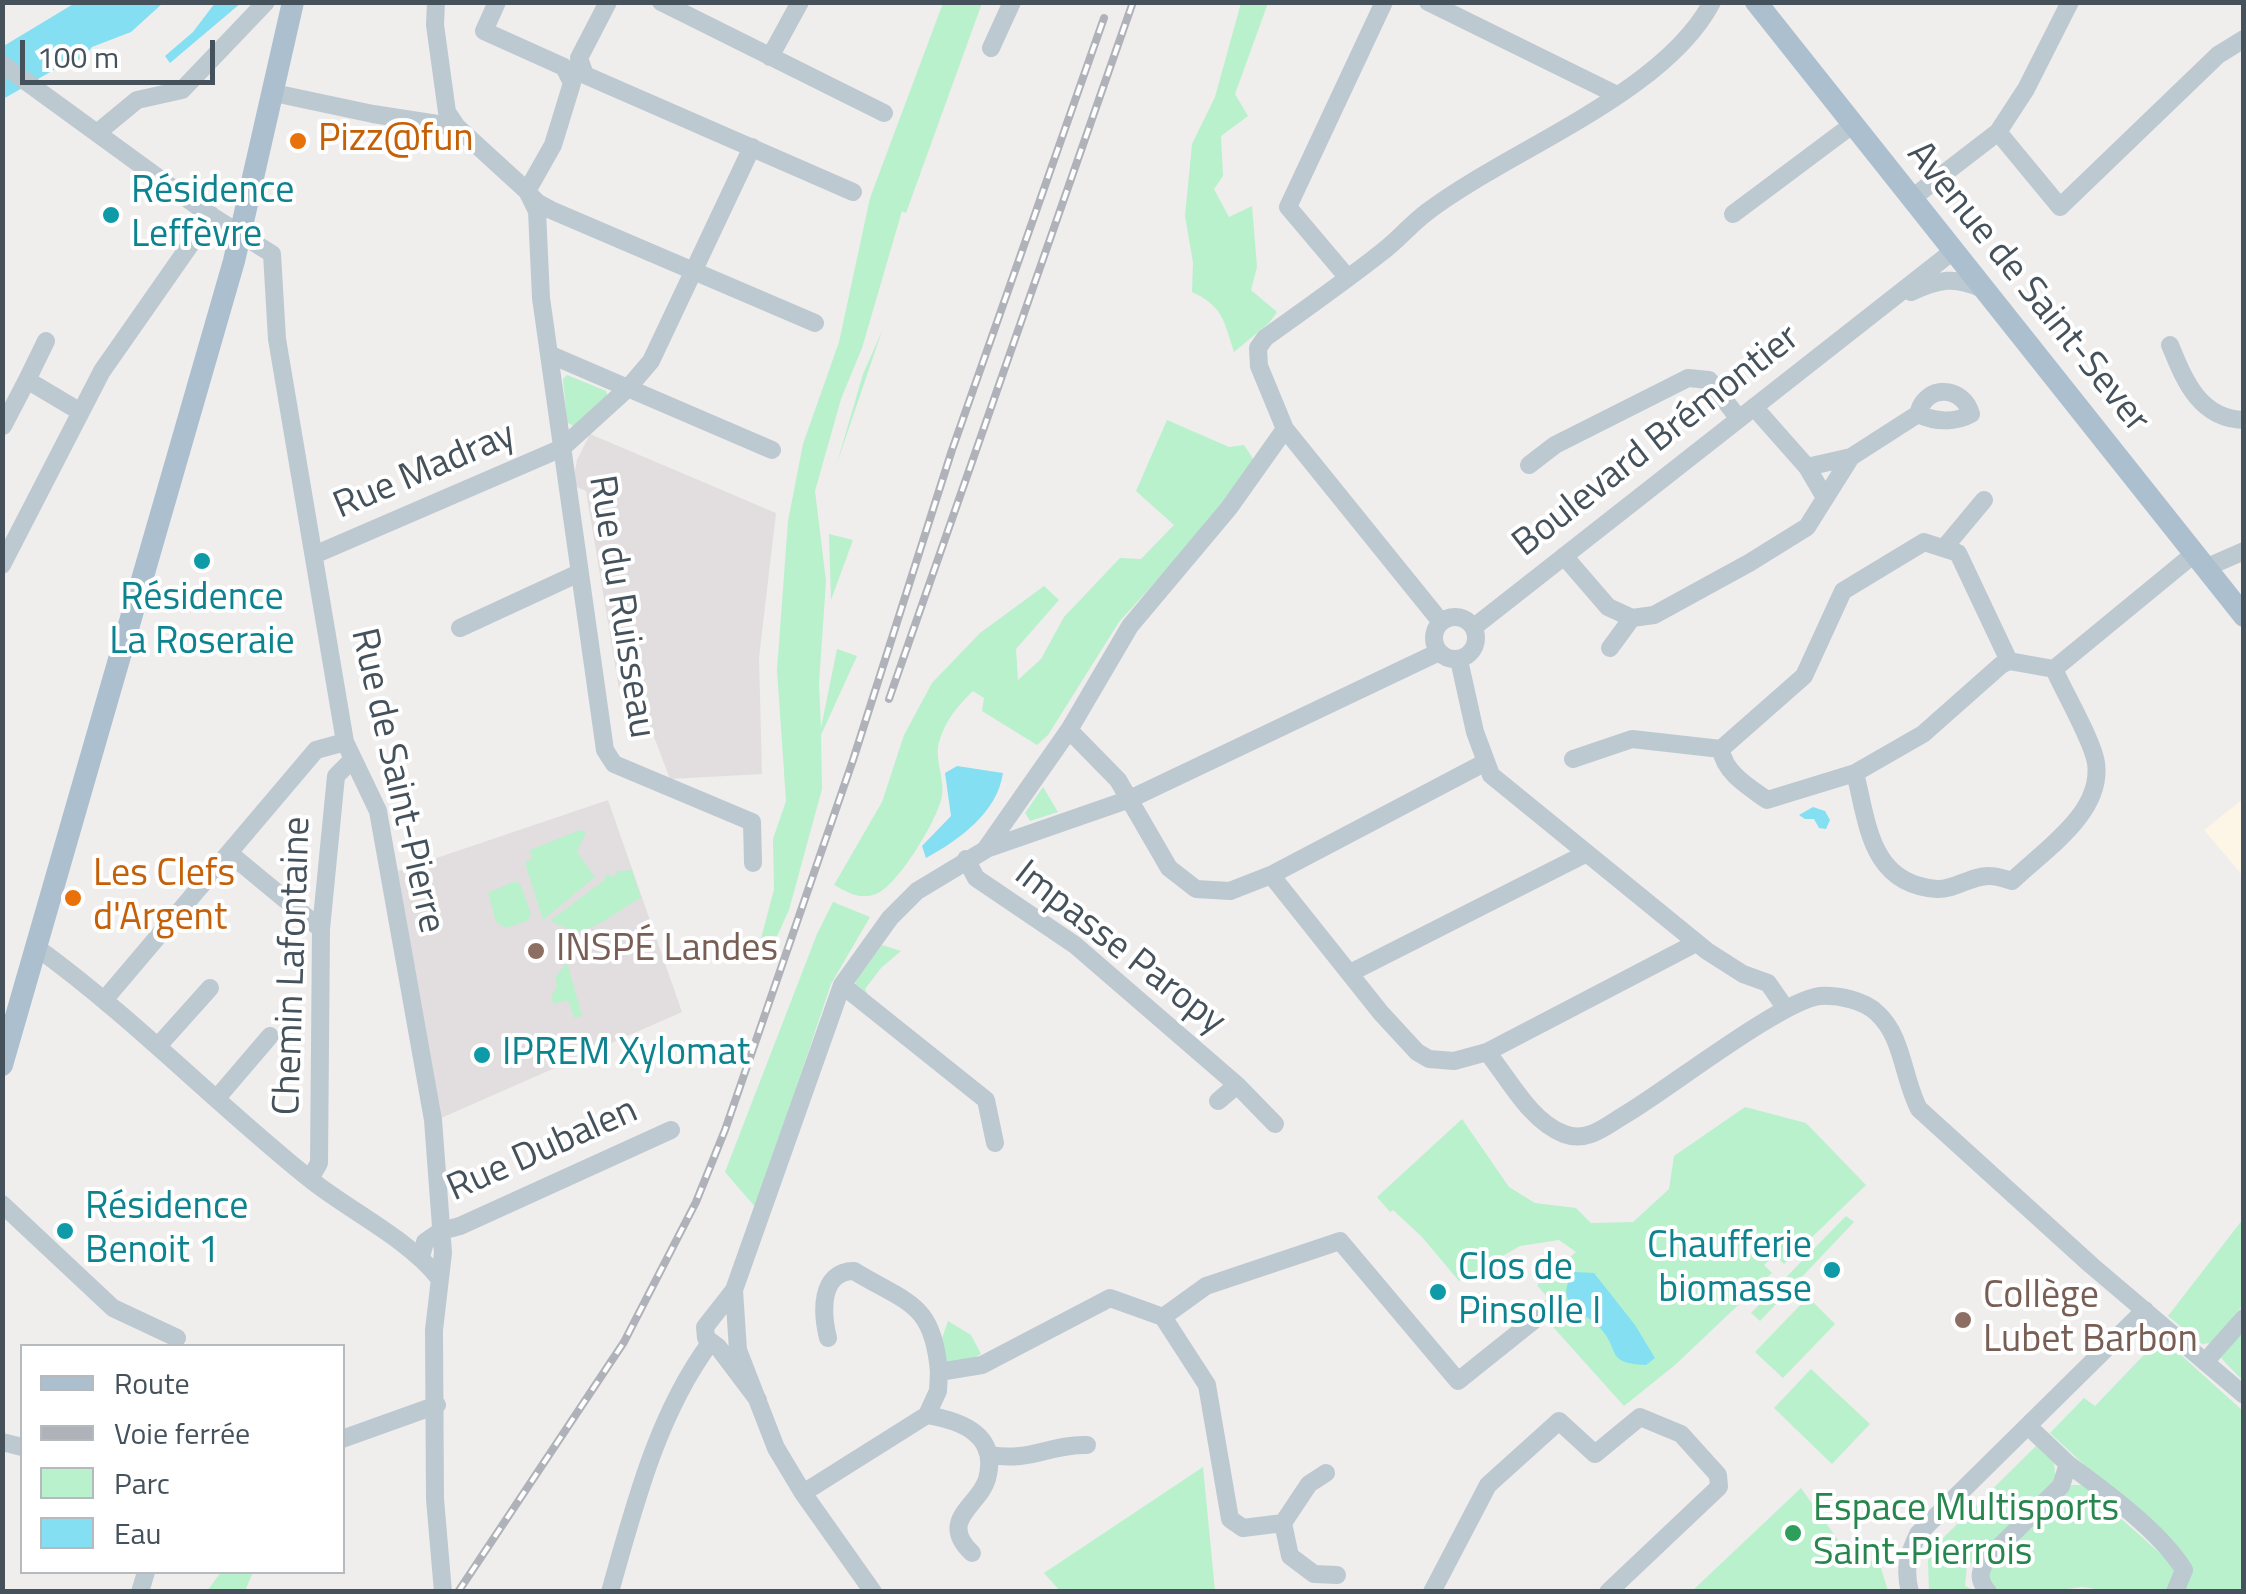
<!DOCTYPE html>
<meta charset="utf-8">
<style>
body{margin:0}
#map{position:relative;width:2246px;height:1594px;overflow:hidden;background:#f0eded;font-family:"Titillium Web",sans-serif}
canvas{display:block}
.frame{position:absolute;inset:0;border:5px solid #45525c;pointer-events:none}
.legend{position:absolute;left:20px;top:1344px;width:325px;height:230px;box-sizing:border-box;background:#fff;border:2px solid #b5babe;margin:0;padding:12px 18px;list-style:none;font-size:30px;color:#45525c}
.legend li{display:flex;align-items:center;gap:20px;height:50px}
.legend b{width:50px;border:2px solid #b5babe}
.scale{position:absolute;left:20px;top:40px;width:195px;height:45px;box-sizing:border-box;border:5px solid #45525c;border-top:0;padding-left:12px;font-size:30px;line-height:35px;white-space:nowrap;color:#45525c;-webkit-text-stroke:8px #fff;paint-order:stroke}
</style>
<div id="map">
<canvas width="2246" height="1594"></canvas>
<div class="frame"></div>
<ul class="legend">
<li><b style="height:12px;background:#abbfcf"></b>Route</li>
<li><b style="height:12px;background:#afb3b9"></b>Voie ferrée</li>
<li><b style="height:28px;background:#b8f1cc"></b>Parc</li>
<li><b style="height:28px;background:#83dff1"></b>Eau</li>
</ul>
<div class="scale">100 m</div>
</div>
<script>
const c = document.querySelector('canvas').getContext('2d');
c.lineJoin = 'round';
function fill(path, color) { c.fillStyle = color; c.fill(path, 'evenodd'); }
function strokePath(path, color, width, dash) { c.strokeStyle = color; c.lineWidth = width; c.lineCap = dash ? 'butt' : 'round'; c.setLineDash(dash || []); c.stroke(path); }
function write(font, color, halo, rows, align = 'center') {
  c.font = font + ' "Titillium Web",sans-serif'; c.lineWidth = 8; c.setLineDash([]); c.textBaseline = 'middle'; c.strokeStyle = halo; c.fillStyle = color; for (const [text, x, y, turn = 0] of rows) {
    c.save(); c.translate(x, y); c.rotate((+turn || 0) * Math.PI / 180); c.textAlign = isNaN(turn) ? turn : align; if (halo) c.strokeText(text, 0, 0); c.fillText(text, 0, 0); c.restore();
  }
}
fill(new Path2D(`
 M2243,799V876L2204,830Z`), '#fdf5e5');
fill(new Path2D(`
 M590,434L776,513L759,658L762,774L670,779L638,695L621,701L586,491L572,485L577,460Z
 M608,800L682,1012L439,1119L398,871Z`), '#e2dedf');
fill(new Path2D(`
 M943,3H982L906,213L902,211L862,348L841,399L815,491L826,581L819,683L821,728L837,649L857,656L821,735L822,789L789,910L767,958L757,954L774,889L773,839L786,801L777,670L788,521L803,444L839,342L870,198Z
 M1241,3H1268L1235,94L1248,116L1221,136L1223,176L1214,189L1229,217L1252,206L1257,267L1251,290L1277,312L1269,323L1234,352C1224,321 1223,306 1192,292L1193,263L1185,216L1192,144L1215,97Z
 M882,331L837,463L863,374Z
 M567,375L606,391L608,397L573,426L567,422L563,379Z
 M1167,420L1229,447L1244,445L1259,468L1119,622L1048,735L1037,745L982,711L984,698L973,691C957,707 946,719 939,742C934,759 945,778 942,796C938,819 899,883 878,893C861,901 849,893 834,885L882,802L904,735L932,683L980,633L1044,586L1059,600L1016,649L1018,680L1041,659L1064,617L1120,558L1141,559L1174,525L1136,491Z
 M829,534L853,540L831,600Z
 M1043,787L1058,812L1030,821L1025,813Z
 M580,830L586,832L577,852L595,877L543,920L526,866V862L532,859L530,850Z
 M632,870L641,898C619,909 602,927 576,932L550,921L603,881L607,874L614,877L618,871Z
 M513,882L520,883L531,914L527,921L506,928L496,922L488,893Z
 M833,902L870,917L831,984L756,1208L725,1172L817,934Z
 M882,945L901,951L881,968L865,989L869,998L855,986L856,977Z
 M567,962L582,1016L574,1018L568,1000L554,1004L551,997L557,986L555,978Z
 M1745,1107L1806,1123L1866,1185L1784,1264L1775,1255L1764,1265L1772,1273L1675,1365L1624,1406L1545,1318L1557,1309L1537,1285L1576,1252L1559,1240L1520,1246L1459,1281L1422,1237L1393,1210L1390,1212L1377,1197L1462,1119L1509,1187L1535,1203L1576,1208L1591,1223L1633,1222L1669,1189L1674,1156Z
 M1846,1216L1854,1222L1760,1321L1751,1313Z
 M2243,1219V1305L2211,1343L2202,1344L2168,1316Z
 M1808,1297L1835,1324L1783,1378L1755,1352Z
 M948,1321L971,1335L981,1354L962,1364L951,1365L943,1359L941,1341Z
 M2243,1328V1381L2221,1358Z
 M2161,1337L2243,1411V1591H2182L2184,1558L2050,1433L2084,1398L2095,1406Z
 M1811,1369L1870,1424L1832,1464L1774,1408Z
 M2036,1446L2054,1463L2056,1482L1973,1563L1967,1564L1965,1586L1975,1591H1929L1928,1560L1935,1546Z
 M1203,1467L1215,1591H1060L1044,1573Z
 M2071,1485H2083L2179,1570L2167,1592L2110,1591L2082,1587L2045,1592L1994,1591L1988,1584L1991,1566Z
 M1801,1488L1843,1547L1880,1565L1888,1591H1692Z
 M221,1572H253L245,1591H207Z`), '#b8f1cc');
fill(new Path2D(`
 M75,3H163L131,32L92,47L82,60L73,59L3,99L2,47Z
 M215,3H241L170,63L165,56L193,32Z
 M957,766L1003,773C997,813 959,840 926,858L922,846L951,816L945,773Z
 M1813,807L1825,811L1830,820L1826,829L1819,828L1814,819H1805L1799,815Z
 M1574,1272L1594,1273L1635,1325L1655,1358L1646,1365C1604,1363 1621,1350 1600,1328C1583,1309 1552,1305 1574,1272Z`), '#83dff1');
strokePath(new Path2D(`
 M436,2L435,25L447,112L457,127L527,191L537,211L541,298L605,750L614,764L752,822L753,863
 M497,2L484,31L564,67L572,83
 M661,2L884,113
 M1428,2L1615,94
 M991,48L1012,2
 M770,57L800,2
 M579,58L585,75L853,192
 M579,58L608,2
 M2,64L204,211L272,254L277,339L345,742L378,811L433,1120L443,1253L434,1330L435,1499L443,1592
 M274,93L373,114L457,127
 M1998,132L2060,207L2218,55L2244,39
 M97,133L137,100L182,90L266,2
 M527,191L553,145L572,83
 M531,196L538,203L551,210L815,323
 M1911,199L1998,132L2026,89L2070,2
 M1733,214L1852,125
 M1348,278L1288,207L1384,2
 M1911,292C1939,279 1955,276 1983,289
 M2170,345C2184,379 2199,419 2244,420
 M551,355L772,450
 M27,380L46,341
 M1754,407L1807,467L1824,496
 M3,426L27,380L79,411
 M1529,465L1555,445L1688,378L1709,380L1739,419
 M1807,467L1851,457L1918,414C1935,422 1955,423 1971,414C1963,385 1925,384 1918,414
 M1944,548L1984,500
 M314,555L562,448L628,388L651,361L752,147
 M1564,556L1608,607L1632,618L1654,615L1749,563L1807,527L1851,457
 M2,565L102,371L211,215
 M2205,568L2244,551
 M1434 638a21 21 0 1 1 42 0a21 21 0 1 1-42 0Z
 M1441,622L1285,429L1259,366L1258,348L1265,338C1304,310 1344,282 1382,252C1398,240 1411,224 1427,212C1510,149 1664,94 1712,2
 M1474,627L1953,251
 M460,628L579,573
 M1610,648L1632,618
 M1459,660L1475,732L1491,775L1707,951L1743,974L1768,983L1786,1009
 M1069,730L1118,780L1169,868L1196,889L1230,891L1271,875L1381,1013L1417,1052L1429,1059L1454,1061L1487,1052L1696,943
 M1721,749C1724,773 1749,787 1767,800L1855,773L1923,734L2001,665L2009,661L2054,669L2194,554
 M1721,749L1804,676L1843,591L1924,542L1958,553L2009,661
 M1573,759L1632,739L1721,749
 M1855,773C1868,824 1870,884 1937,889C1954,890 1972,875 1990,876C1997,876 2005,879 2012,881C2044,850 2103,813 2096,763C2093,741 2064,692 2054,669
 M986,849L1130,799L1439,652
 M229,853L321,929
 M966,859L976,878L1075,945L1237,1085L1218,1101
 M1271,875L1484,763
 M36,947C134,1018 217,1105 311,1180C350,1211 408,1239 438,1277
 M1350,973L1585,854
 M842,985L986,1100L995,1143
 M105,999L316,750L345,742
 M158,1046L210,988
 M1487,1052C1509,1079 1530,1121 1564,1134C1588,1143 1606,1126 1626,1114C1667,1090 1782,1000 1820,996C1838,995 1864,1000 1877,1013C1903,1036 1903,1079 1919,1109L2091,1265L2244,1395
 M1237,1085L1275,1124
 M217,1098L270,1036
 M310,1179L319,1163L321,929L336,776L352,760
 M2,1204L113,1308L177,1338
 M421,1257L425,1242L441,1231L460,1226L671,1130
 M734,1290L738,1350L776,1448L803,1493L873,1592
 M1163,1317L1206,1286L1340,1241L1458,1381L1548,1309
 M828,1338C822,1314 819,1271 854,1271C908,1304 933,1302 939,1372
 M2205,1362L2244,1318
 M758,1400L718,1347L706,1338L705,1327L734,1290L842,985L890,918L917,891L985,850L1069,730L1130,626L1229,508L1285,429
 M927,1415C962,1421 999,1435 987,1479C980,1505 937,1520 972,1553
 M342,1439L437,1405
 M2,1442L22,1447
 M990,1455C1030,1462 1050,1444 1087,1445
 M2068,1464C2105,1491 2161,1532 2184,1570L2175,1592
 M803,1493L927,1415L938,1391L939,1372L982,1365L1110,1298L1163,1317L1207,1385L1230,1519L1243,1528L1283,1523L1309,1484L1326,1473
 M1283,1523L1290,1556L1314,1574L1337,1575
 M140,1592L146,1572
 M610,1592C634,1507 657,1415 710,1343
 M1432,1592L1488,1485L1559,1421L1595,1454L1640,1417L1681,1434L1718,1475L1719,1487L1608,1592
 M1910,1592C1904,1569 1908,1555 1918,1534L2145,1310
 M1988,1592C1978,1580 1979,1573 1986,1560L2061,1486L2068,1464L2029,1427`), '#bdc9d1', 18);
strokePath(new Path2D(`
 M1756,2L2244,616
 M2,1065L234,261L293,2`), '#abbfcf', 22);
const rail = new Path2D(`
 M889,699L1133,2
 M458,1592L624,1342L696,1202L725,1130L853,760L952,450L1104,18`);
strokePath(rail, '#afb3b9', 8);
strokePath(rail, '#fff', 4, [11]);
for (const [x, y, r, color] of [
 [298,141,10,"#e8710a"],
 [111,215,10,"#0f9aa8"],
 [202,561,10,"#0f9aa8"],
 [73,898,10,"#e8710a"],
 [536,951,10,"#8d6e63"],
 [482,1055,10,"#0f9aa8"],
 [65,1231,10,"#0f9aa8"],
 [1832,1270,10,"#0f9aa8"],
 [1438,1292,10,"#0f9aa8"],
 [1963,1320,10,"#8d6e63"],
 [1793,1533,10,"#2e9e5b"]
]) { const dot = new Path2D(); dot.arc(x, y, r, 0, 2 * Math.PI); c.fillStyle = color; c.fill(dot); strokePath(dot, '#fff', 4); }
write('38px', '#c56008', '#fff', [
 ["Pizz@fun",318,141],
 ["Les Clefs",93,876],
 ["d'Argent",93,920]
], 'left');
write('38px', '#0d838f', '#fff', [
 ["Résidence",131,193],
 ["Leffèvre",131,237],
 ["Résidence",202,600,"center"],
 ["La Roseraie",202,644,"center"],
 ["IPREM Xylomat",502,1055],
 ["Résidence",85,1209],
 ["Benoit 1",85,1253],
 ["Chaufferie",1812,1248,"right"],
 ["biomasse",1812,1292,"right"],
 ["Clos de",1458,1270],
 ["Pinsolle I",1458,1314]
], 'left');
write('38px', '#45525c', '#fff', [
 ["Avenue de Saint-Sever",2027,288,51],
 ["Boulevard Brémontier",1657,442,-38],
 ["Rue Madray",425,472,-23],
 ["Rue du Ruisseau",620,607,81],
 ["Rue de Saint-Pierre",396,781,77],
 ["Impasse Paropy",1119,949,38],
 ["Chemin Lafontaine",294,966,-88],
 ["Rue Dubalen",543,1151,-24]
]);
write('38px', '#785e54', '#fff', [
 ["INSPÉ Landes",556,951],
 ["Collège",1983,1298],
 ["Lubet Barbon",1983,1342]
], 'left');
write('38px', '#27864d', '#fff', [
 ["Espace Multisports",1813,1511],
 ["Saint-Pierrois",1813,1555]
], 'left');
</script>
